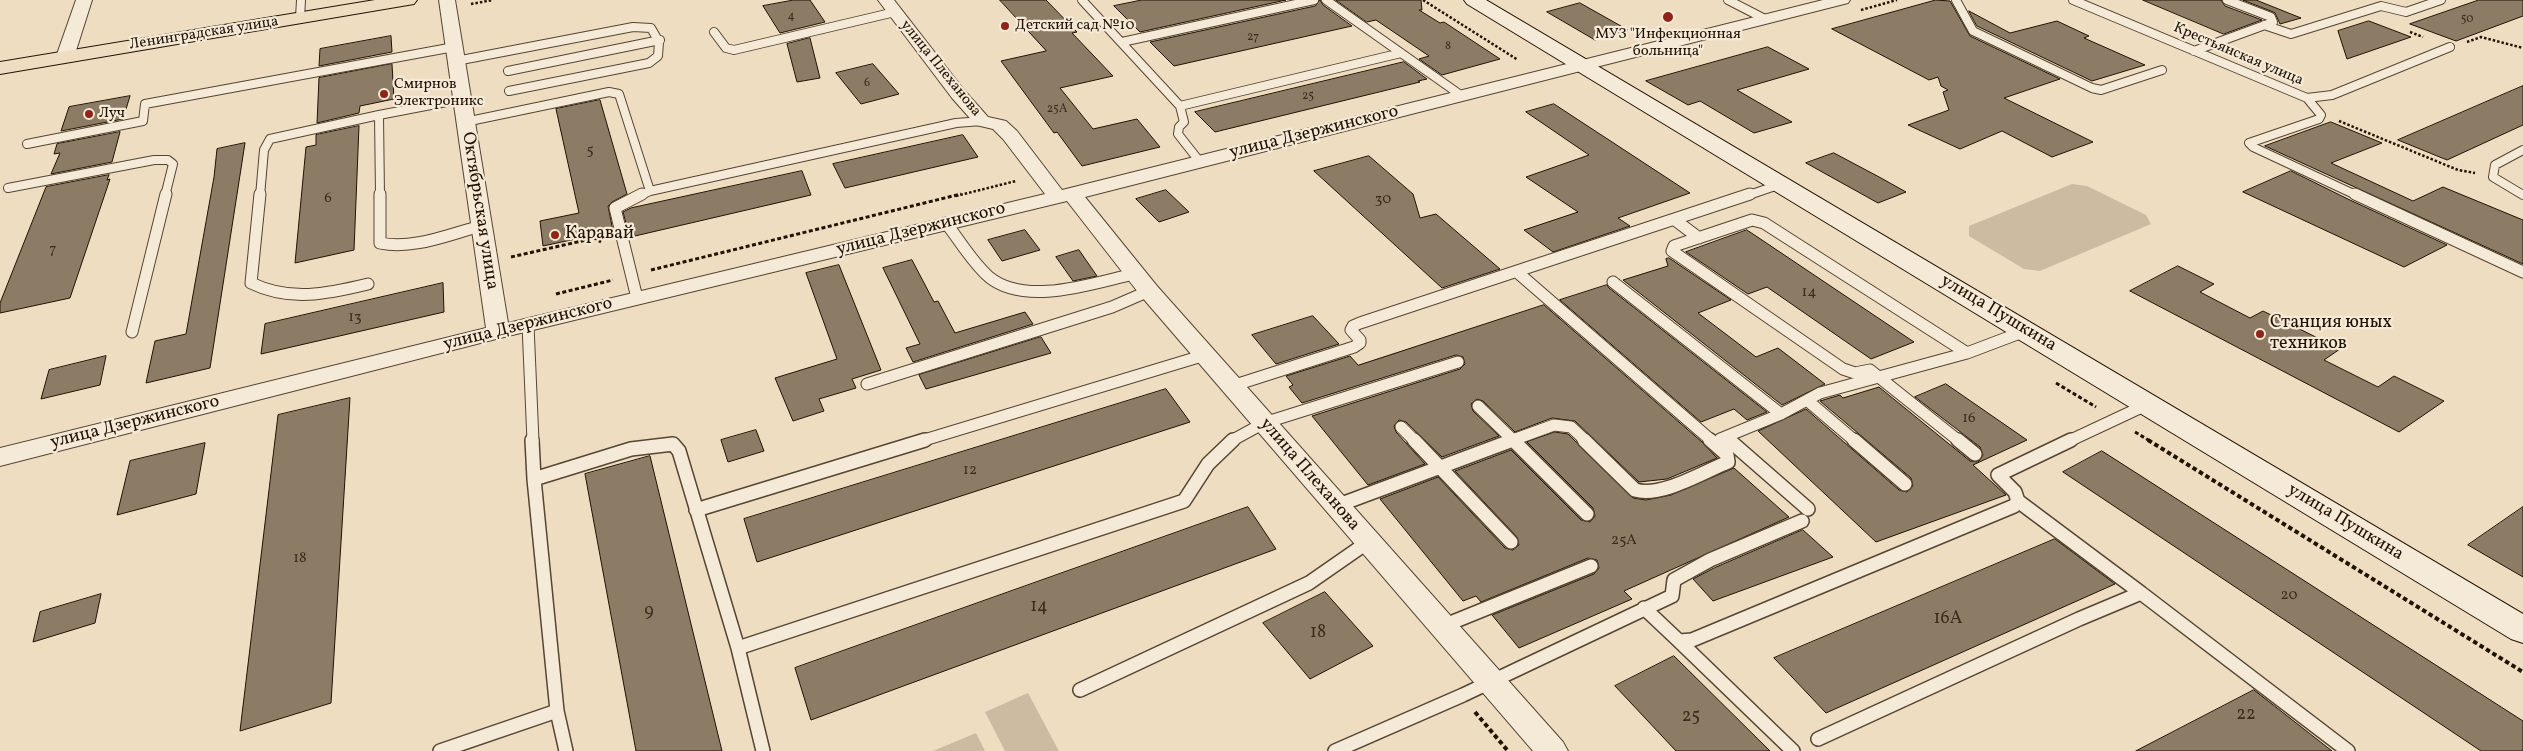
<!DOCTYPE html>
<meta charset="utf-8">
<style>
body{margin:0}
canvas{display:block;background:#efddc2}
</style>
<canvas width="2523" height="751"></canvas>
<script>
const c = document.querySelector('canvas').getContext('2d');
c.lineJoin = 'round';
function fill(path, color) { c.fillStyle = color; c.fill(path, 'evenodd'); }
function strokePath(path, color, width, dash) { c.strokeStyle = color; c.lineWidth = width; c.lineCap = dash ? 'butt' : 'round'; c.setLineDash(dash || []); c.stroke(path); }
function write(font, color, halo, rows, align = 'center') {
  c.font = font + ' Vollkorn,serif'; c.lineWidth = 4.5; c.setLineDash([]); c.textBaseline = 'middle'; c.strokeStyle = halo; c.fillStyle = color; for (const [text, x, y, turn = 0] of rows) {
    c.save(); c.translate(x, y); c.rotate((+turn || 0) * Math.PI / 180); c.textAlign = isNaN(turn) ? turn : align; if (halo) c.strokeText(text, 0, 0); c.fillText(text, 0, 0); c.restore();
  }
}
fill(new Path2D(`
 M2072,184L2087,186L2146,215L2151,224L2040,271L2024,269L1969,236V226Z
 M1028,693L1059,751H1005L985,712Z
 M976,733L985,751H933Z`), '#ccbba1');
const building = new Path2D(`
 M794,0H810L825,22L780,33L763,6Z
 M1000,0H1046L1077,32L1072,33L1113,76L1060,88L1093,129L1137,119L1160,147L1082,166L1057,132L1054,133L1001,61L1046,51Z
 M1142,0H1286L1140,32L1114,6Z
 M1320,0L1323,5L1352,26L1174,66L1150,42L1315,6Z
 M1336,0H1421L1422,10H1419L1440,23L1444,22L1500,59L1442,75L1419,59L1429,56L1376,20L1367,22Z
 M1936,0L1950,1L1970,36L2060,79L2004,98L2093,142L2052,157L2002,131L1960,149L1908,125L1949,110L1943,92L1948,90L1941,86L1938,77L1929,80L1832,29Z
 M2143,0H2221L2225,6L2262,20L2224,34Z
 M2243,0H2256L2301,18L2280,24L2275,13Z
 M2479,0H2523V16L2456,41L2410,24Z
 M1580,3L1628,30L1595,40L1547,12Z
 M1969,11L2010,33L2057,21L2089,36L2084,38L2145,65L2092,81L1977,26Z
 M2369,21L2411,37L2347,59L2338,31Z
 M391,36L392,52L319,66L320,49Z
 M810,38L820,78L797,82L787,44Z
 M1768,47L1809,69L1737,90L1792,122L1754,133L1700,101L1688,105L1646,81Z
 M1404,62L1427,79L1418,81L1420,82L1215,132L1195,112Z
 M392,64L394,99L360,106L359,113L317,123L319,78Z
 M873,64L899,94L861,104L836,73Z
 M2523,86V125L2447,160L2398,140Z
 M130,96L123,119L61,131L69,107Z
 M600,100L627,194L612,202L608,206L613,231L543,246L540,221L579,213L556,109Z
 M1554,104L1690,193L1618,218L1630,226L1553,252L1524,230L1578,212L1526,177L1589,155L1526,112Z
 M2331,122L2382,143L2331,163L2413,201L2443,187L2523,220V264L2265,146Z
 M359,126L354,250L295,263L306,147L316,145V135Z
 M120,132L112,162L51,174L60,153L54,154L57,144Z
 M963,135L978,157L845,188L833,164Z
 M245,143L210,368L146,383L155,341L186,334L214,177L217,149Z
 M1834,153L1881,178L1906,192L1878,203L1806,163Z
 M1369,156L1413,194L1420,218L1436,214L1500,269L1442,288L1314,171Z
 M802,171L811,195L635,236L632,226L627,227L623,212L631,208Z
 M2291,171L2352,201L2447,245L2404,267L2243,192Z
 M109,175L107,180L110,179L70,298L0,313V303L46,187Z
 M1166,190L1189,212L1159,222L1136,199Z
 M1025,230L1040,250L1002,261L988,240Z
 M1747,230L1914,342L1871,359L1767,287L1748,294L1686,252Z
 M1079,250L1097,276L1073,281L1056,257Z
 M1669,258L1731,300L1698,313L1756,357L1778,348L1825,384L1782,405L1623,280L1668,266L1666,259Z
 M912,260L934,302L938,301L955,333L1025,312L1033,324L913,362L906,348L920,344L883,268Z
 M839,265L881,370L852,379L856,388L819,399L824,411L793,421L775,378L837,359L806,273Z
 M2178,266L2214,284L2200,292L2250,318L2263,311L2340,349L2324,360L2378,387L2394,376L2444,401L2399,432L2130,291Z
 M443,283L444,312L261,354L265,324Z
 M1607,285L1609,288L1767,412L1747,420L1734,409L1701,422L1560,300Z
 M1544,305L1702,442L1717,458L1667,479L1639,482L1575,421L1552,418L1515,432L1483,401L1477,399L1471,404L1473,411L1499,436L1442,457L1406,422L1399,420L1394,426L1396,432L1425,464L1368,485L1312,416L1460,369L1465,364L1463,357L1456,355L1302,403L1289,387L1293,385L1286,376L1350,356L1358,365Z
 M1313,316L1339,344L1276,364L1252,335Z
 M1041,337L1051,353L926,389L919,375Z
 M106,356L100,385L41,399L49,370Z
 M1946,384L2027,440L1973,465L2006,495L1876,542L1758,431L1806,409L1899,490L1907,492L1913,486L1911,478L1820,401L1840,395L1843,398L1879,387L1970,461L1978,462L1983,455L1980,447L1915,397Z
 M1166,389L1190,422L757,562L744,519Z
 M350,398L331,703L240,731L278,415Z
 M756,430L764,451L728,462L721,440Z
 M1555,432L1568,434L1633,498L1646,500L1671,495L1734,468L1789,517L1624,591L1632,599L1519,648L1492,615L1594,574L1599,568L1597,560L1588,558L1481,602L1476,596L1463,601L1380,499L1438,477L1505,548L1513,550L1519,545L1517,537L1455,471L1511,450L1581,520L1590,522L1595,516L1593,508L1527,442Z
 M205,443L196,494L117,515L130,461Z
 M2102,451L2523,721V751H2481L2063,472Z
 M650,456L722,751H636L585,474Z
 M1248,507L1276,549L811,720L795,668Z
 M2523,507V577L2468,545Z
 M1803,530L1833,557L1713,601L1693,579L1714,568Z
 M2055,539L2115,584L1826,713L1774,658Z
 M1325,592L1373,646L1310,679L1263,623Z
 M101,594L95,623L33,642L40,612Z
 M1674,656L1770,751H1676L1615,686Z
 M2254,690L2332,751H2136Z`);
fill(building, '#8c7c66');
strokePath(building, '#211302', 1);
const serviceFar2 = new Path2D(`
 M1082,0L1180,106L1184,122L1179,127L1178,134L1200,162
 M1326,0L1462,96
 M1728,0L1765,19
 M1956,0L1973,31L2092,88L2101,90L2162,70
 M2073,0L2307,98L2332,95L2450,47
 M300,18L301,0
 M2264,25L2291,34L2381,6L2406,12L2441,0
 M714,32L726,48L734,50L895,12
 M1122,42L1314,0
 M2194,51L2273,22L2271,17L2227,0
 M456,61L633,27L651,28L659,42L658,56L649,63L509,91
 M508,71L660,40
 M2307,98L2321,115L2319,119L2249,143L2253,147L2358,196
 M1180,106L1401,53
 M465,122L609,92L619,94L650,191L956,123L982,121
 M27,144L143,121L145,104L454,47
 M2523,150L2495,165L2493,177L2523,195
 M8,188L154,160H168L173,164L165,196
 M260,196L264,150L270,139L379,115
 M380,196L379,115L462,99
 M639,196L650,191
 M1746,196L1781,184`);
const serviceFar1 = new Path2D(`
 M260,194L251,283C290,302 327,294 368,284
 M380,194V243C414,250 449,234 481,226
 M2355,194L2523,272
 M1675,220L1699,238
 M946,223C960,241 972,262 989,277C1026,307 1093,283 1134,274
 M1517,272L1712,441
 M1613,282L1781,414
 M637,298L615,208L642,194
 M528,325L533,441
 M132,332L166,194
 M867,384L1112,307L1149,291
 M1232,386L1354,347L1360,343V340L1351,330L1353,326L1360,323L1750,194
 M1808,401L1855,441
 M1478,406L1514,441
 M1401,427L1415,441
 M1725,437L1781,414L1820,393L1967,353L2025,331
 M1720,439L1725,437L1730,441
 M921,441L1205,355
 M1231,441L1264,423L1458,362
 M1510,441L1554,425L1571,427L1586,441
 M1959,441L1870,370L1855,373L1843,369L1672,251L1674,246L1752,220L1764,223L1967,353
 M2069,441L2148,404`);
const service = new Path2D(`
 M532,440L534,479L557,711L566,751
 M1414,440L1511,542
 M1513,440L1587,514
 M1584,440L1635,490C1661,498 1703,472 1728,462L1727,455L1710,440
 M1729,440L1808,509
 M1854,440L1905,484
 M1958,440L1975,454
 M534,479L631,449L673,444L679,451L738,648L763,751
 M2018,501L2141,593
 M1336,506L1513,440
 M696,510L925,440
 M1644,608L1679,641L1692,640L2014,506L2018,501L2015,492L1998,475L2071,440
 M1443,626L1591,566
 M1679,641L1793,751
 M738,648L1184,501L1208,464L1233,440
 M1080,690L1309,583L1368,542
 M1818,739L2079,619L2141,593L2348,751
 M440,751L557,711
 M1335,751L1463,695L1672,596L1674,580L1710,560L1802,521`);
const minor = new Path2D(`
 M76,0H92L74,57L71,61H59L56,57Z
 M439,0H455L508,323L1045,194L1003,139L993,129L976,125L952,98L878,0H894L964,90L988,117L1006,121L1017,131L1062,190L1823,0H1850L1848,3L1085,197L1157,286L1563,742L1568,751H1533L1141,296L1067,201L500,338L0,466V448L486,328Z`);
const secondary = new Path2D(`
 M1464,0H1486L2523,614V643L2511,639L1467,4Z`);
const trunk = new Path2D(`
 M375,0H417L414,4L408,5L0,74V62Z`);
strokePath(serviceFar2, '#544632', 10);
strokePath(serviceFar1, '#544632', 13);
strokePath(service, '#544632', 16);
strokePath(minor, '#544632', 2);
strokePath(secondary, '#211302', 2);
strokePath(trunk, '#211302', 2);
strokePath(new Path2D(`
 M1423,0L1518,60
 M471,4L493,0
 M1861,10L1897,0
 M2410,32L2423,37
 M2467,42L2481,37L2523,48
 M2339,121L2458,170L2475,173
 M956,196L1016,181`), '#211302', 2.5, [2.5, 2]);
strokePath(new Path2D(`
 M511,257L595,238L601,242
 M651,270L961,194
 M556,294L613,280
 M2056,383L2096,407
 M2135,432L2150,441`), '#211302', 3, [4, 2.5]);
strokePath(new Path2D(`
 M2148,440L2523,672
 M1475,712L1508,751`), '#211302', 4, [4.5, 3]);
strokePath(serviceFar2, '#f5e9d7', 8);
strokePath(serviceFar1, '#f5e9d7', 11);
strokePath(service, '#f5e9d7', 13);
fill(minor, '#f5e9d7');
fill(secondary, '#f5e9d7');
fill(trunk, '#efddc2');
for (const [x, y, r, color] of [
 [1668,17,6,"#8f2418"],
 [1005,26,5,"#8f2418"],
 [384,94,5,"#8f2418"],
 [89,114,5,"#8f2418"],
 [555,235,5,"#8f2418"],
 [2260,334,5,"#8f2418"]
]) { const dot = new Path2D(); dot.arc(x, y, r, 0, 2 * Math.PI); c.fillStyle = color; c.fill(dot); strokePath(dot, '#f5e9d7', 2); }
write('12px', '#3c2d1b', null, [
 ["4",791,17],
 ["50",2467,20],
 ["27",1253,38],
 ["8",1448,47],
 ["6",867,84],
 ["25",1308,97],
 ["25А",1057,110]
]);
write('15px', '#211302', '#f5e9d7', [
 ["Детский сад №10",1015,26],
 ["МУЗ \"Инфекционная",1668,35,"center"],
 ["больница\"",1668,52,"center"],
 ["Смирнов",394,85],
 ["Электроникс",394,102],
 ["Луч",99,114]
], 'left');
write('15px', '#211302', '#f5e9d7', [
 ["Ленинградская улица",204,34,-9],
 ["Крестьянская улица",2238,55,23],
 ["улица Плеханова",940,69,51]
]);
write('15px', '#3c2d1b', null, [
 ["5",590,151],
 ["6",328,199],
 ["30",1383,200],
 ["7",53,250],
 ["14",1809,293],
 ["13",355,318],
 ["16",1969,419],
 ["12",970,471],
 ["25А",1624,541],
 ["18",300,559],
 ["20",2289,596]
]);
write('18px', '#211302', '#f5e9d7', [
 ["улица Дзержинского",1314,133,-14],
 ["Октябрьская улица",479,211,81],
 ["улица Дзержинского",921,230,-14],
 ["улица Пушкина",1998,314,31],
 ["улица Дзержинского",528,325,-14],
 ["улица Дзержинского",135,423,-14],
 ["улица Плеханова",1309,475,49],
 ["улица Пушкина",2345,523,31]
]);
write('18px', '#211302', '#f5e9d7', [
 ["Каравай",565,235],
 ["Станция юных",2270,324],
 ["техников",2270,345]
], 'left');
write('18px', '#3c2d1b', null, [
 ["14",1039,608],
 ["9",649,613],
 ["16А",1948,620],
 ["18",1318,634],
 ["22",2246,716],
 ["25",1691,718]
]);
</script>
